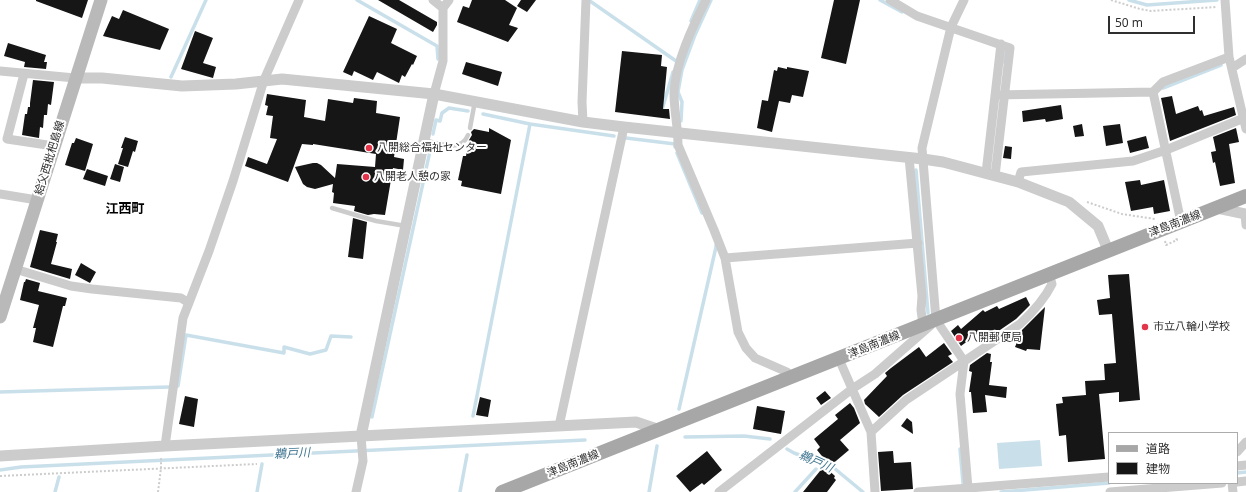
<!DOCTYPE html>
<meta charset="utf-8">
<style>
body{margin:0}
#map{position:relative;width:1246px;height:492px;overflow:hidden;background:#fff;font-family:"Noto Sans","Noto Sans JP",sans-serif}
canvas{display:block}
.legend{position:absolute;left:1108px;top:432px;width:130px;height:52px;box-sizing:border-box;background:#fff;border:1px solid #acacac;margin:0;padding:5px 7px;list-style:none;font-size:12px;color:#2f2f2f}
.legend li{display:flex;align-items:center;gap:8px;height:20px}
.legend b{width:20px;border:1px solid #acacac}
.scale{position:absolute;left:1108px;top:16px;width:87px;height:18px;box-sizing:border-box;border:2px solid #2f2f2f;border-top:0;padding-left:5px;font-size:12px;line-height:14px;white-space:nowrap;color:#2f2f2f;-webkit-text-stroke:3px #fff;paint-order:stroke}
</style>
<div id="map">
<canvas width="1246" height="492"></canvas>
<ul class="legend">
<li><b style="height:5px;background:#a7a7a7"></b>道路</li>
<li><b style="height:11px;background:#161616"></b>建物</li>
</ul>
<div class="scale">50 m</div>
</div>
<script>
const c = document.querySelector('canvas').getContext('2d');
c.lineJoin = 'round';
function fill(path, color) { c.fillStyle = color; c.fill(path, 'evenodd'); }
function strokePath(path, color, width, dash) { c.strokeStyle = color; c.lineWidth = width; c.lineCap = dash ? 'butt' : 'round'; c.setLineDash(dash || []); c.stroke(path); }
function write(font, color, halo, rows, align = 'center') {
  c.font = font + ' "Noto Sans","Noto Sans JP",sans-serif'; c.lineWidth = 4; c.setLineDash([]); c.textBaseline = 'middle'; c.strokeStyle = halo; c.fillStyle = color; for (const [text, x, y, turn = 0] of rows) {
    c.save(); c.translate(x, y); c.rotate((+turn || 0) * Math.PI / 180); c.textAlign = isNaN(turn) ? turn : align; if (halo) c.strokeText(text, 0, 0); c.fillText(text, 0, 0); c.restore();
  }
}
fill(new Path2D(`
 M1040,440L1042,466L999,469L997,443Z`), '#c9e0eb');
strokePath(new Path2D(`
 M357,0L437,46L438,59
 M880,0L902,12
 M1129,0L1147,5L1217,0
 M590,1L676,61
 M691,21L700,0
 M1004,62L1005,51
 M171,77L206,0
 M1163,88L1221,65
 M662,110L673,72
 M483,114L530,124L614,136
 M681,121L682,102L678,92L682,70L695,35L711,0
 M433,134L436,120L440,121L442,113L449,108L468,111
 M626,138L675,144V147
 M677,153L702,213
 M916,170L928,313
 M178,386L186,335L284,353V347L310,354L326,350L331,336L351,337
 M0,392L169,387
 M679,409L716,247V245
 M473,416L530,124
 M372,417L430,151
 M685,437L744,436L770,439
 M787,449L794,453L834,468L863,492
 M960,449L963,483
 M0,470L21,467L585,440
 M1237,473L1246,472
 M55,492L59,477
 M257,492L262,464
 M460,492L467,455
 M649,492L657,446
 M795,492L816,469
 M1001,492L1109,483`), '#c9e0eb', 3.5);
fill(new Path2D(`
 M36,0H88L82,18L36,1Z
 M378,0H399L437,22V25L433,32Z
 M472,0H505L517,8L509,25L518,28L508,42L457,22L463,6L469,8Z
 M521,0H536L527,12L517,6Z
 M834,0H860L846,64L821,58Z
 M123,10L169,29L160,50L103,36L112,16L119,19Z
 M369,16L397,29L391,43L417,56L413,65L412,64L405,77L402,75L399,83L377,72L373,80L354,71L352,76L343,72Z
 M195,31L213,38L203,63L216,67L213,78L181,69Z
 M8,43L46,55L44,62H47L46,69L24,67L25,62L4,56Z
 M622,51L662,55L661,66L667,67L663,109H669L670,119L615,112Z
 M466,62L502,72L498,86L462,74Z
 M778,67L787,69V67L809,71L803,97L792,95L790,103L779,101L772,132L757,128L762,100L768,101L774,70L777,71Z
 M33,80L54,82L51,105L48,104L47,115H44L43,128L40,127L39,138L22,135L25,114H27L28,107H30V103Z
 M267,94L306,100L304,117L325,121L328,99L353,103L354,98L377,101L376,113L400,117L394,157L404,159L403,170L393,168L385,215L374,214L368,215L354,211L355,206L333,203L334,193L332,192L333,184L315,189L307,187L303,184L295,167L313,163H317L321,165L335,178L337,164L375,167L376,154L313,144V145L302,144L288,182L245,166L248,157L267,164L277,139L270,138L273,116L266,115L268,106L265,105Z
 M1172,96L1176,114L1198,106L1200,111L1202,110L1204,116L1234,107L1236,115L1170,141L1161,98Z
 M1061,105L1063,119L1046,122L1045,119L1023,122L1022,111Z
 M1082,124L1084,136L1075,137L1073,126Z
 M1120,124L1123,143L1106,146L1103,126Z
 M489,128L511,140L501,194L461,186L462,181L458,180L463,156H466L469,140L472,135L471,132L474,129L489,132Z
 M1236,128L1239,142L1229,144L1235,183L1220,186L1215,162L1213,163L1211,152L1216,151L1213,137Z
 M1146,136L1149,148L1130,153L1127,141Z
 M125,137L138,141L135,152L133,151L128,167L118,164L123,148H121Z
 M76,138L93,144L85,171L65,165L72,143H74Z
 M1005,146L1012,147L1011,159L1003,158Z
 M115,164L124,167L120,182L110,179Z
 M87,169L108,176L105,186L83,179Z
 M1140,180L1141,185L1164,180L1170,211L1154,214L1153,207L1131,211L1125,182Z
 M353,218L367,222L363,259L348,257Z
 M40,230L58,234L56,242H57L51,264L72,269L70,279L30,267Z
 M81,263L96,272L90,283L75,275Z
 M1129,274L1140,400L1119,402V392L1099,394L1105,459L1068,462L1066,435L1059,436L1056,404L1063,403L1062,397L1086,395L1085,381L1105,380L1104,364L1116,363L1112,314L1099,315L1097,300L1110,298L1108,275Z
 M26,279L40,283L38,291L67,298L65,306H63L53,347L33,342L36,328H33L39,305L20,300L24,282H25Z
 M1026,297L1030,305L1016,319L987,339L981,331L961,346L951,331L958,325L961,329L983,310L985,312L997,306L999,309Z
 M1045,307L1040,350L1027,349L1026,351L1015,347L1022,330Z
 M944,343L952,354L948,356L953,362L903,395L879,417L865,404L864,400L887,376L885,373L891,368L919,347L926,357Z
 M987,353L991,354L990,362H992L989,385L1007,387L1006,398L985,395L987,412L973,413L971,392H969L972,372L969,371L970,365Z
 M825,391L831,398L821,405L816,398Z
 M185,396L198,399L194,427L179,424Z
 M480,397L491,400L488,417L476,415Z
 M850,403L854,408L860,423L840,440L849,450L830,466L817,450L820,447L814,439L838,419L835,415Z
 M757,406L785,411L781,434L753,429Z
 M907,418L912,422L913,434L901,426Z
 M707,451L722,470L704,485L702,483L690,492L676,476Z
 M893,451L894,463L911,462L913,489L881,491L878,452Z
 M824,466L835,476L834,478L836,480L827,492H803Z`), '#161616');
strokePath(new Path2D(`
 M1111,0L1140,9L1151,11L1216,7
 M1087,202L1122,214L1155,219
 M1165,241L1166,245L1177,240L1176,238
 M0,476L257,464
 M158,492L161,468V457`), '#ccc', 2, [2, 2]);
strokePath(new Path2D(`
 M470,128L475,101
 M424,140C439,143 461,153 468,135
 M332,208L376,221L406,226`), '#ccc', 4.5);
strokePath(new Path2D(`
 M433,0L443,8
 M706,0C693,26 675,63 674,93C674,110 678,127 678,145L714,230L725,258L738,332L746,348L755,358L787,372L791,377
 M890,0L917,16L1010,48L995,176
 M964,0L951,27L922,148L936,320L964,361L960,394L968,488
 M1225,0L1229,57L1246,129
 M1232,68L1246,59
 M0,71L75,78
 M24,74L7,139L54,146
 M434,94L443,61V8L449,0
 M995,95L1153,92
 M583,122L582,102L586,0
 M909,157L922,296L921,310L923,325
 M986,173L1001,44
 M1018,182L1021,172L1133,161L1166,150L1244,118
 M0,194L37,200
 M1245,214L1246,225
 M1181,222L1153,92L1163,82L1229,57
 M725,258L918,243
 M15,269L71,286L92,289L181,298L189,303
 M839,359L871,432L875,492
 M559,426L624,127
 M871,432L906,400L1020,324C1033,312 1044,300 1052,284L1049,274
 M165,446L183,318L209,251L233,181L264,80L299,0
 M1237,452L1246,442
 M1237,466L1246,465
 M1237,482L1246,481
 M1232,483L1233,492
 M356,492L363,461L361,436
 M719,492L852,389L875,374L931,325
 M918,492L1109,477
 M1110,492L1222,483`), '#ccc', 9);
strokePath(new Path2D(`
 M75,78H102L182,86L236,84L282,79L434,94L583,122L624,127L923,159L943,162L1018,182L1069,202L1098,226L1108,250
 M1217,208L1246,214
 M361,436L434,94
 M0,456L165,446L636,422L660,430`), '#ccc', 11);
strokePath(new Path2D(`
 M0,317L101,0`), '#b9b9b9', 13);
strokePath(new Path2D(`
 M502,492L1246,196`), '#a7a7a7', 14);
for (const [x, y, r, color] of [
 [369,148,4,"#e33449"],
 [366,177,4,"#e33449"],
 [1145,327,4,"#e33449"],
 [959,338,4,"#e33449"]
]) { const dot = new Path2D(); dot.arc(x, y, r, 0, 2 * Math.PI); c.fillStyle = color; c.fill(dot); strokePath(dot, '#fff', 1.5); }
write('11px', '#2f2f2f', '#fff', [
 ["八開総合福祉センター",377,148],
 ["八開老人憩の家",374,177],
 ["市立八輪小学校",1153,327],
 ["八開郵便局",967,338]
], 'left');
write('11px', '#2f2f2f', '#fff', [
 ["給父西枇杷島線",50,158,-73],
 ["津島南濃線",1175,224,-21],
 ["津島南濃線",874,345,-22],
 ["津島南濃線",573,464,-22]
]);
write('italic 12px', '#3e7490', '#fff', [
 ["鵜戸川",292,454,-3],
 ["鵜戸川",816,462,24]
]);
write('bold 13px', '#000', '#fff', [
 ["江西町",125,209]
]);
</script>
